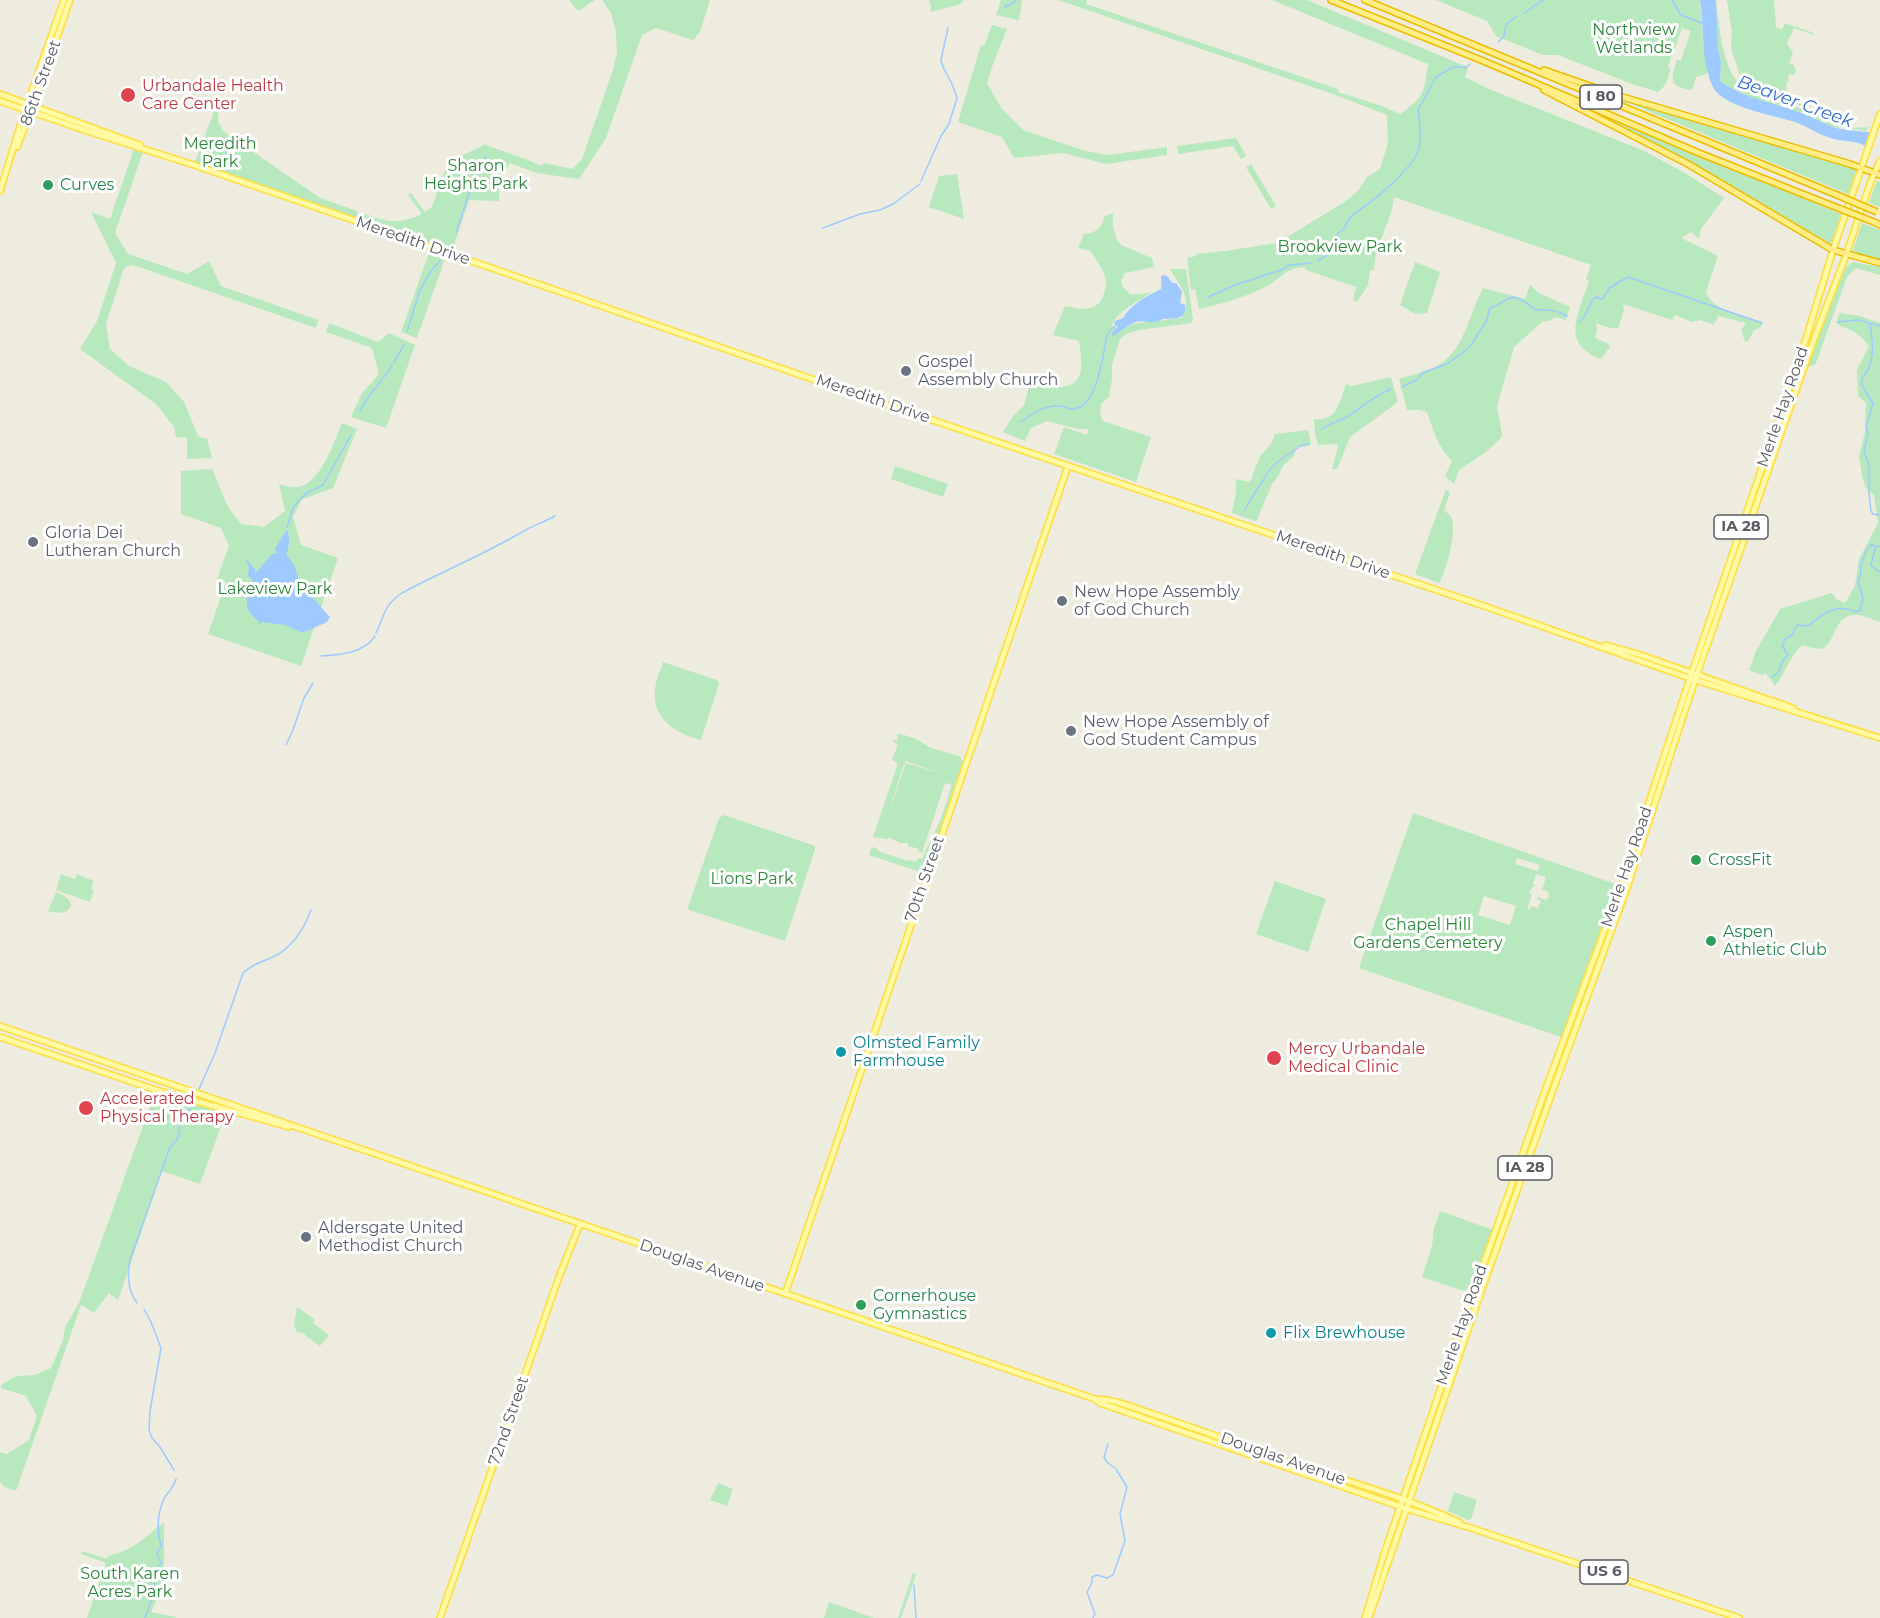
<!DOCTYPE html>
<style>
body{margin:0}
canvas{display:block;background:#edecdf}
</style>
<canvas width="1880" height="1618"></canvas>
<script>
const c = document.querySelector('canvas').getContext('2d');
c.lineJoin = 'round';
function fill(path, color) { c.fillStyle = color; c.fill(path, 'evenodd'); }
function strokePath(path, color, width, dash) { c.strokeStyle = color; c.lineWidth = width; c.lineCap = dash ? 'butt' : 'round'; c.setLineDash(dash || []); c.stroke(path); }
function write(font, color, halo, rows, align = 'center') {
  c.font = font + ' Montserrat,sans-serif'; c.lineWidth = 6; c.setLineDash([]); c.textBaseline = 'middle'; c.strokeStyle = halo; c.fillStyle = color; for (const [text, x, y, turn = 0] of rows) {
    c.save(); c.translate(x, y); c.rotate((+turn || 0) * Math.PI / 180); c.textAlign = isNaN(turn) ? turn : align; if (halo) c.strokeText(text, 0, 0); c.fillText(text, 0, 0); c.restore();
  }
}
fill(new Path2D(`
 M569,0H595L578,11Z
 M602,0H710L700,32L693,40L656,28L642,35L606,138L579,179L536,173L510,163L499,178V201L469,200L451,254L447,253L417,338L401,332L431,247L194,165L219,98L218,121L223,131L320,198L357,211L359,221L365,214C388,222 399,225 422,214L408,195L411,193L425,212L432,207L448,162L482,146L483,144L528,160L541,166L544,163L572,169L582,159L613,70L617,52L616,32L611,13Z
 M929,0H964L961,4L930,12L931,6Z
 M1001,0H1022L1019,20L996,15Z
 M1058,0H1087L1086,4L1338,89V92L1382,106L1400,114C1425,97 1424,92 1428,64L1272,0H1307L1465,66L1468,68L1465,77L1489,89L1642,150L1685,173L1724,198L1701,229L1699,239L1691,232L1681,238L1718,256L1706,292C1713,312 1745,316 1763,322L1761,327L1754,330L1748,341L1745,342L1741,330L1746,323L1718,316L1714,325L1701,320L1692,322L1675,315L1672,320L1623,304L1624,311L1618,328H1609L1596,323L1597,329L1595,338L1607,343L1610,347L1601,359C1559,343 1579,313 1589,281L1586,279L1591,265L1394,197L1392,210L1376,253L1374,270H1370L1368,285L1357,302L1353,301L1356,287L1306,270L1305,267C1288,266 1278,281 1263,288C1243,298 1221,304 1199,309L1195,289L1191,290L1187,258L1196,256L1197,254L1225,251L1277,243L1343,203L1358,191L1367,177L1380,169L1388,143L1387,115L1336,95Z
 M1436,0H1700L1703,43L1708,70L1706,74L1696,77L1692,90C1669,87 1670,80 1677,60H1681L1691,31L1682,28L1668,66L1670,70C1668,79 1666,86 1658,92L1632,84L1558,55H1543L1496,36L1487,21Z
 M1727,0H1774L1776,27L1782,30L1785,23L1814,33V35L1794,28L1787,43L1793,53L1789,64L1794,65L1796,71L1794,75L1790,74L1788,76L1789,81L1787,82L1786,90C1791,98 1800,100 1802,106L1750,85L1740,75L1731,49L1732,32Z
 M1716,2C1720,29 1722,79 1751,93C1765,100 1783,104 1799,108C1811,112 1822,118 1833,123L1837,117L1840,120L1839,125L1850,128L1868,127L1867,131L1833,127L1800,112L1753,99L1731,89L1720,81L1721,62L1718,48Z
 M992,25L1007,29L994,61L987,83L1001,108L1023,130L1085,151L1108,155L1167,147V155L1106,164L1063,153L1014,158L1002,137L958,122L981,45L984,46Z
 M1619,99L1824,159L1857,169L1848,194Z
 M1610,119L1841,214L1831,244L1700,167L1609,120Z
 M1236,138L1246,156L1241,159L1233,146L1178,154L1177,146Z
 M135,146L144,149L115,233L128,254L187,274L209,261L221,286L318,320L316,328L133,265L124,268L106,324L110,349L129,366L166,382L184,402L198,436L207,439L212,458L187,459V438L176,437L174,427L156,404L80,349L97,321L116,263L91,212L110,219Z
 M1251,164L1276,206L1271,209L1246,167Z
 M957,174L964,219L929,207L939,176Z
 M1877,180L1880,182V207L1869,203Z
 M1113,213V227L1117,240L1121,245L1152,258L1154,267L1125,273L1121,281L1123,287L1130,294H1142L1150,292V293C1137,303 1117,310 1112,326L1120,329L1133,324L1182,318C1193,297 1180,287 1170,269H1186L1193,319L1191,323L1139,330L1126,334L1120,339L1112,365V379L1109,397L1101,404L1100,414L1103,421L1151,437L1136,482L1054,454L1064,427L1087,435L1088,429H1078L1047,421L1031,428L1025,441L1003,432L1013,416L1024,405L1032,375L1038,377L1044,386C1084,392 1084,373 1079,341L1053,335L1065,306C1079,309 1097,313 1103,296C1105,291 1107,283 1105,277C1103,268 1095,260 1091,251L1078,248L1084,234C1097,233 1101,228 1105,216Z
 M1862,223L1880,230V260L1852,253Z
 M1415,262L1440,272L1427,313L1415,314L1400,305Z
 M1853,262L1880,267V275L1856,268L1847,277L1816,363L1814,365L1809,366L1808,362L1846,267Z
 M1530,285L1539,293L1570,307L1566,320L1556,317L1549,321L1542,322L1514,347L1497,406L1502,434L1501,438L1487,451L1459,470L1454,484L1445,476L1452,461C1437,445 1434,432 1427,412L1420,410H1407L1399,379C1411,375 1424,372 1435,367C1464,353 1469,314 1483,288L1525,299Z
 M1840,313L1860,316L1880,323V622C1873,620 1864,615 1857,615C1831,614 1837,646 1820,649C1815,649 1807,646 1802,645C1789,656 1786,673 1775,686L1766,673L1762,675L1749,670L1756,651L1780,609L1832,593L1836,599L1845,603L1855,586L1859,559L1878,523L1874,495L1866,488L1863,480L1859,457L1865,432L1866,403L1858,396L1857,370L1869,346C1861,335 1851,329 1838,325L1837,320Z
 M329,323L378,342L389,333L415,345L386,428L351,417L361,395L379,374L372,348L326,332Z
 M1391,377L1398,402L1350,437L1337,469H1332L1338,447L1337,444L1318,445L1315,433L1314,419C1338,421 1339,403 1346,384L1352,386Z
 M342,423L357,429L333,488L301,500L293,517L301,545L338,558L301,666L208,634L226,582L217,579L229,546L221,528L181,514V471L212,469L228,507L241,524L264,527L285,511L279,484C285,486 292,488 298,487C322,482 333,443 342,423Z
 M1308,430L1311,444L1309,446L1297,447L1294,456L1282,467L1279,475L1272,484L1257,520L1255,521L1232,513L1236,494V479L1250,482L1260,456L1271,444L1275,434Z
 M895,466L948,484L943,497L891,479Z
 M1446,489L1450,493L1444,510C1445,511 1451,516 1451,517C1458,531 1446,571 1439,583L1415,574Z
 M663,662L717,680L719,684L701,740C676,734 651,718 655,689C656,680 660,671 663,662Z
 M901,734L916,739L931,748L959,756L963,761L926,870L923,873L869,855L872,847L878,849V851L908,861L910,860L916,862L918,858L922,859C927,845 935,834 940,820H942L941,818L948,797L950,796L948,795L952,785L945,783L922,853L918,852L919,849L908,846V843H900L889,837L888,839L873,837L898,763L892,760L898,744L893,742V740L897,741L898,736L896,735ZM906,761L941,774L906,763L887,818L903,767Z
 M1413,813L1621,886L1564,1038L1359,968ZM1517,858L1540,865L1538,871L1515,864ZM1536,874L1546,877L1543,887L1541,889L1548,892L1549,897L1546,900L1538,897L1537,899L1541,901L1538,908L1531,906L1530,910L1527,909L1532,895L1529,894L1532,887H1534L1535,885L1533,884ZM1484,896L1516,906L1510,925L1478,915Z
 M724,815L815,846V849L785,941L689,910L688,907L719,818Z
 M61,874L75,879L77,874L94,881L91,889L94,890L90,902L56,890Z
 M1275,881L1326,899L1308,952L1256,934Z
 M56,892C82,902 70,918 48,911Z
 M156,1090L227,1110L200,1184L162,1171L118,1300L109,1293L94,1313L81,1305L16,1491L5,1487L0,1482V1452L7,1454L29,1440L37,1416L26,1396L1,1388L2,1384L17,1376L35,1375L51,1368L63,1340L65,1327L79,1303Z
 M1440,1211L1493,1230L1472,1285L1464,1291L1422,1277L1432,1247L1434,1228Z
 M297,1307L315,1320L313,1323L329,1335L320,1346L301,1332L297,1333L294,1324Z
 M718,1483L733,1489L727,1506L710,1500Z
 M1454,1492L1477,1500L1471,1519L1468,1520L1448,1511Z
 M164,1522V1566L158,1595L151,1612L176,1617V1618H87L106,1563L81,1554L82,1551L107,1559L108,1556C135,1549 143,1539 164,1522Z
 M913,1573L916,1575L901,1618H898Z
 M829,1602L874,1618H824Z`), '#b8e8bd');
fill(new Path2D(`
 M1700,0H1716L1718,48L1721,62L1720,81C1744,99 1771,102 1799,112C1811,116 1822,123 1833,127C1849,132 1865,130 1880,135L1865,146C1855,140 1845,142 1834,139C1821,136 1812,129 1800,124C1778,115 1724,109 1713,87C1701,62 1704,27 1700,0Z
 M1164,275L1168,277L1172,283H1176L1182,291L1180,303L1185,305C1187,321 1174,318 1163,319C1160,320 1158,322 1154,322C1148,323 1142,320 1136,322C1126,325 1121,333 1112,336L1113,332L1118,326L1114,324L1115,321L1123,318C1130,305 1148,295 1161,289C1162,286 1161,279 1161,276Z
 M286,531H288C289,539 290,546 286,554L294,565L300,584L330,617L327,622L302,633L285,625L262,622L258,625L259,621C242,611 246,596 253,580L248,576L249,567L244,557L255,569V574L271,555L277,553L275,549Z`), '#9ecaff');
fill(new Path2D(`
 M1871,129L1880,132V153L1864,148Z`), '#edecdf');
strokePath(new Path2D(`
 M1672,0L1681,15L1702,23
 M1005,7L1013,3L1015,0
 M1524,13L1543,0
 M1498,42L1504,37L1506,24L1517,16
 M921,181L941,136L949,124L957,98L952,84L943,67L941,60L948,28
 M823,228L860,214L880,210L893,204L920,184
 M456,233L470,191L486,156
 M1318,260C1330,255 1338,246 1338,233L1344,229C1348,215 1362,209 1373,200C1385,191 1417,162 1419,148C1421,136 1420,122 1418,110L1436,77L1453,67H1466L1470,64
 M1208,297L1235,285L1284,269L1289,265L1311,263
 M1580,321L1583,319L1593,299L1597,297L1602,299L1604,297L1609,288L1628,277L1762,323
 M1837,322L1858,320L1880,326
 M1870,324C1873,343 1876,362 1862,378V385L1873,404L1866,426L1868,433L1864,451L1869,464V492L1871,511L1873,514L1880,515
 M407,331L420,290L431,271L440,261
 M394,362L404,345
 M1402,387L1418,379L1422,373L1447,364L1469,348L1487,320L1489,309C1514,298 1509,289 1536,310C1548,309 1556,310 1567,316
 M360,411C368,393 383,382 392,365
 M1021,422C1032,414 1044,405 1059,406C1064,406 1068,409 1073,409C1097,409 1103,354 1107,336L1110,330L1118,324
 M1322,429C1330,423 1338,422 1347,417C1362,407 1374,396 1391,389
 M1245,510C1246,506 1271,467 1274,465C1283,458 1293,451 1302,445L1308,444
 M287,527L293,508L305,494L323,485L351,435
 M1875,548L1871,565L1876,570L1880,572
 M376,633C385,614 384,605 402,593C441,572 483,555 522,532C532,526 544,522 555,516
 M321,656C339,655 365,653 375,636
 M1772,677L1779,672L1783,660L1788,655L1782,646L1785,639L1791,636L1797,625L1808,626C1824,613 1834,603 1856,612L1860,610L1863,598L1858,582L1861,572L1860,568L1866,551L1872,544L1875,547L1880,546
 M286,745L293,730L304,698L313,683
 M199,1089L215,1053L243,973C252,964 262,962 273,957C292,948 304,929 311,910
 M137,1303C127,1290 127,1275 130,1260L170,1147L177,1140L179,1134L182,1114L191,1109
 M144,1309L151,1322L161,1348L150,1411L149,1430L152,1438L160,1447L174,1470
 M914,1585L916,1618
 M145,1618L154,1594L155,1576L161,1563L157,1553L161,1546C157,1531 157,1514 164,1499C168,1491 174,1488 176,1479
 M1093,1618L1095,1614L1087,1592L1092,1583V1577L1097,1575L1107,1578L1113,1575L1125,1541L1120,1514L1127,1487L1116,1469L1107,1462L1104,1457L1108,1444`), '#9ecaff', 1.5);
const major = new Path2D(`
 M0,94L140,145
 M0,101L87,131L194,165L864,397L1484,606L1692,679L1880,738
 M17,147L31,112L70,0
 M0,191L25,110L64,0
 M1605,645L1638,654L1793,708
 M0,1026L1095,1399L1100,1403L1407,1509L1471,1528L1739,1618
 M0,1037L156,1090L289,1127
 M785,1294L1068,466
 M1095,1399C1115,1399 1134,1408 1153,1414C1186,1425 1219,1437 1252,1449C1320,1474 1392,1491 1459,1522
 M440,1618L559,1277L580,1224
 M1365,1618L1385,1551L1471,1300L1546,1088L1621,886L1690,678L1806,339L1833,250L1880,114
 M1369,1618L1482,1289L1553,1090L1627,888L1695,680L1813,342L1845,258L1871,181L1880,161`);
const highway = new Path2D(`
 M1331,0L1481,60L1699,153L1833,206
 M1365,0L1837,195
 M1544,70L1619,96L1850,164L1880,175
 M1544,90L1688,164L1833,250L1880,263
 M1874,222L1880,225`);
strokePath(major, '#ffdf47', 8);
strokePath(highway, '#edbc00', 8);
strokePath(major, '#fffaa3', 4.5);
strokePath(highway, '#ffed85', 5);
const highwayBridge = new Path2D(`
 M1837,195L1877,212
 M1833,206L1874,222`);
strokePath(highwayBridge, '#edbc00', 8, []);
strokePath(highwayBridge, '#ffed85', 5);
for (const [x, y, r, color] of [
 [128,95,8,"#e0444e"],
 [48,185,6,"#2e9e5b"],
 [906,371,6,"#6b7280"],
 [33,542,6,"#6b7280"],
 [1062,601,6,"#6b7280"],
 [1071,731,6,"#6b7280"],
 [1696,860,6,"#2e9e5b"],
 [1711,941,6,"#2e9e5b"],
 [841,1052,6,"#0f9aa8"],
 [1274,1058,8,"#e0444e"],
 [86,1108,8,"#e0444e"],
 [306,1237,6,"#6b7280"],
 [861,1305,6,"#2e9e5b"],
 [1271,1333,6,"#0f9aa8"]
]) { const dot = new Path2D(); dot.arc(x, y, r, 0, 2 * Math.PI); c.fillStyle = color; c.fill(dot); strokePath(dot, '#fff', 2); }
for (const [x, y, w] of [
 [1601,97,42],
 [1741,527,54],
 [1525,1168,54],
 [1604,1572,48]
]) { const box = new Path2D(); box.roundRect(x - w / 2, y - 12, w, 24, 4.5); c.fillStyle = '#fff'; c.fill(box); strokePath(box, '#585c62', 1.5); }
write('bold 15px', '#585c62', null, [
 ["I 80",1601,97],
 ["IA 28",1741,527],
 ["IA 28",1525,1168],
 ["US 6",1604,1572]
]);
write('16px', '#2c873a', '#fff', [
 ["Northview",1634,30],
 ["Wetlands",1634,48],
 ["Meredith",220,144],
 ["Park",220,162],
 ["Sharon",476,166],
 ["Heights Park",476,184],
 ["Brookview Park",1340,247],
 ["Lakeview Park",275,589],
 ["Lions Park",752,879],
 ["Chapel Hill",1428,925],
 ["Gardens Cemetery",1428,943],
 ["South Karen",130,1574],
 ["Acres Park",130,1592]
]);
write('16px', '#585c62', '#fff', [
 ["86th Street",41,83,-70],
 ["Meredith Drive",413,241,19],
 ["Meredith Drive",873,399,19],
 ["Merle Hay Road",1783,407,-71],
 ["Meredith Drive",1333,555,19],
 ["Merle Hay Road",1627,867,-71],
 ["70th Street",925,879,-71],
 ["Douglas Avenue",702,1266,19],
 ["Merle Hay Road",1462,1325,-71],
 ["72nd Street",509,1421,-71],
 ["Douglas Avenue",1283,1459,19]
]);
write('16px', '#be3a42', '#fff', [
 ["Urbandale Health",142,86],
 ["Care Center",142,104],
 ["Mercy Urbandale",1288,1049],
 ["Medical Clinic",1288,1067],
 ["Accelerated",100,1099],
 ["Physical Therapy",100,1117]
], 'left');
write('16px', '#27864d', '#fff', [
 ["Curves",60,185],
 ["CrossFit",1708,860],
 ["Aspen",1723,932],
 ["Athletic Club",1723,950],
 ["Cornerhouse",873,1296],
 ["Gymnastics",873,1314]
], 'left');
write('16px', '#5b616d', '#fff', [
 ["Gospel",918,362],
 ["Assembly Church",918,380],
 ["Gloria Dei",45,533],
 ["Lutheran Church",45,551],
 ["New Hope Assembly",1074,592],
 ["of God Church",1074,610],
 ["New Hope Assembly of",1083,722],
 ["God Student Campus",1083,740],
 ["Aldersgate United",318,1228],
 ["Methodist Church",318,1246]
], 'left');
write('16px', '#0d838f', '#fff', [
 ["Olmsted Family",853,1043],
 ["Farmhouse",853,1061],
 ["Flix Brewhouse",1283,1333]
], 'left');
write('italic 18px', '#346fce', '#fff', [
 ["Beaver Creek",1795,102,20]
]);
</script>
